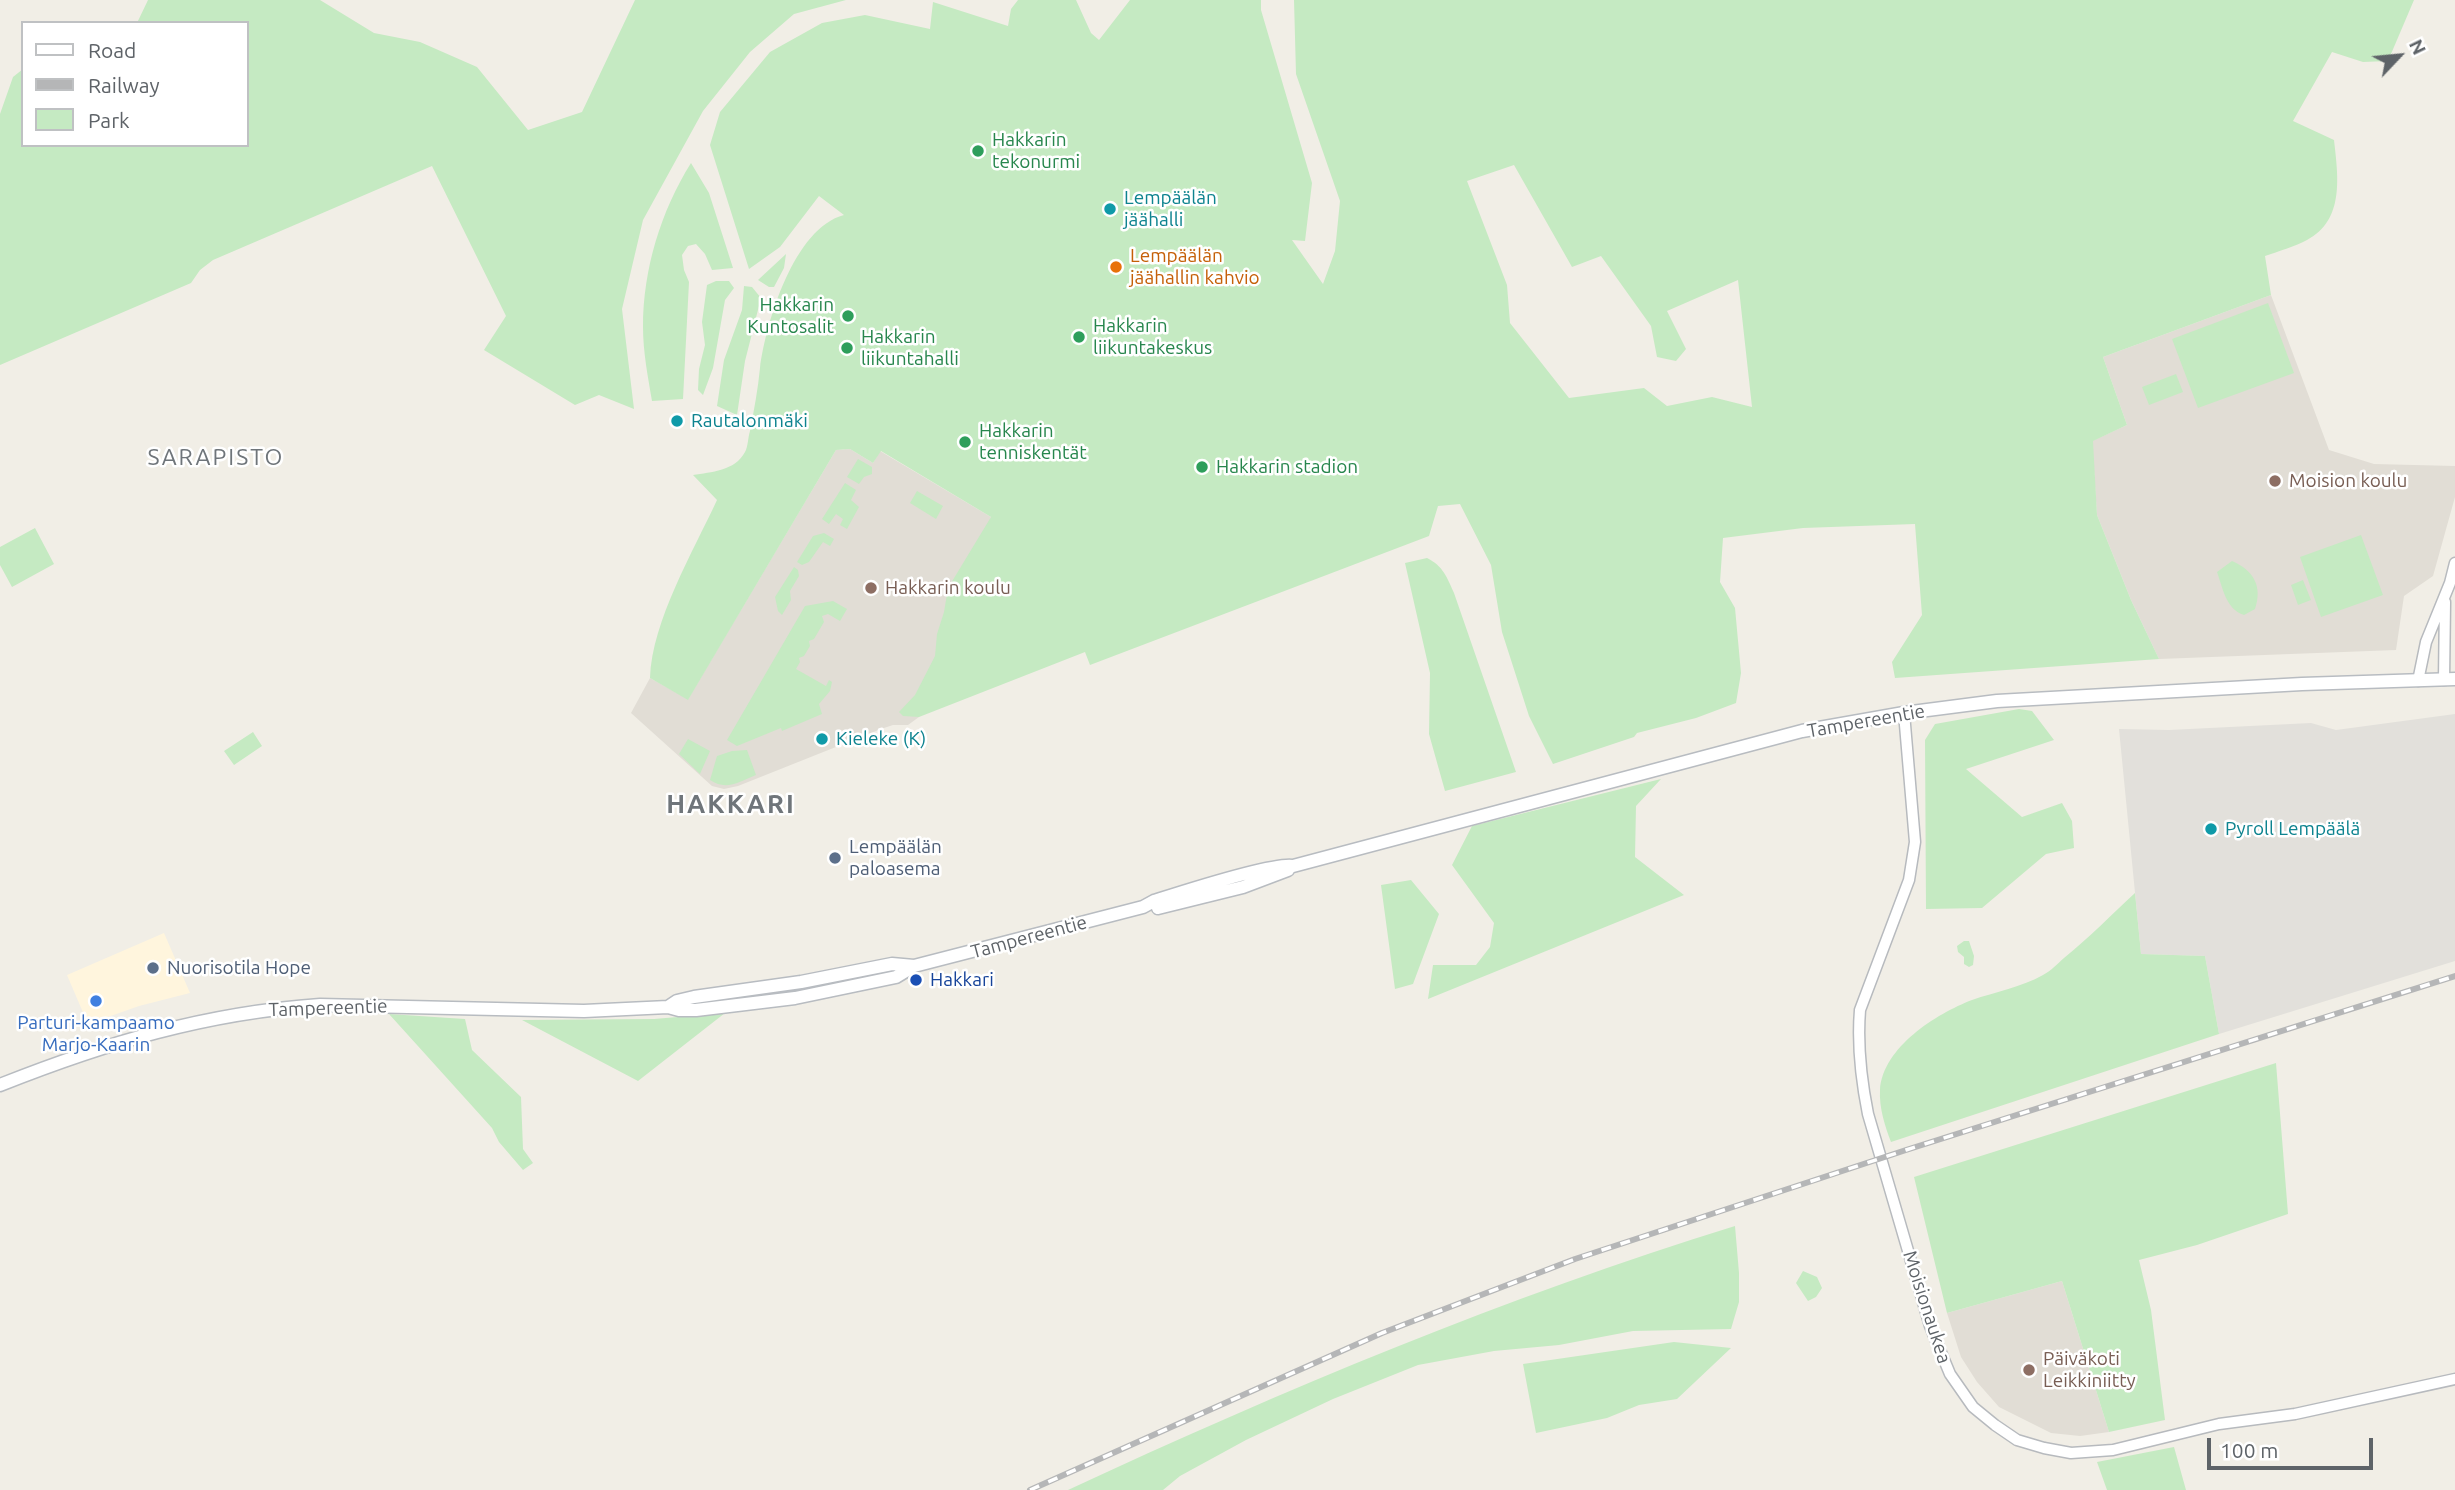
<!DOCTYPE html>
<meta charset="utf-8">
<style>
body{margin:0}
#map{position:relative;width:2455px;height:1490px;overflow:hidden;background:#f1eee6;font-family:Ubuntu,sans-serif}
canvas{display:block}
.legend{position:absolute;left:21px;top:21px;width:228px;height:126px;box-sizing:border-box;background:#fff;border:2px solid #bfc1c3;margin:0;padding:9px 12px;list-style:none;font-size:21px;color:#5e6368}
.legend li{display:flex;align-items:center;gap:14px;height:35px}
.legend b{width:35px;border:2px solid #bfc1c3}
.north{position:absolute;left:2364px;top:21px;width:70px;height:70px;-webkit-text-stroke:5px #fff;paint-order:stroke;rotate:64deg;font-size:19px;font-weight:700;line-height:28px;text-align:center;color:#5e6368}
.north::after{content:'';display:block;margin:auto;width:24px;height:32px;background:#5e6368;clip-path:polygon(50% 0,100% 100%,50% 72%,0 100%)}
.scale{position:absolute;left:2207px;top:1438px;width:166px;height:32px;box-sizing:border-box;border:4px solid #5e6368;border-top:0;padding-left:9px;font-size:21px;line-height:24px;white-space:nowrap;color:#5e6368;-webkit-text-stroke:5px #fff;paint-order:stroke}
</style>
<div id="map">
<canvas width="2455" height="1490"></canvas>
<ul class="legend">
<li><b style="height:9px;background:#fff"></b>Road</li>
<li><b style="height:9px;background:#b5b6b7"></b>Railway</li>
<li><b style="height:19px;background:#c5eac2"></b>Park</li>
</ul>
<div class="north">N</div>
<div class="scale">100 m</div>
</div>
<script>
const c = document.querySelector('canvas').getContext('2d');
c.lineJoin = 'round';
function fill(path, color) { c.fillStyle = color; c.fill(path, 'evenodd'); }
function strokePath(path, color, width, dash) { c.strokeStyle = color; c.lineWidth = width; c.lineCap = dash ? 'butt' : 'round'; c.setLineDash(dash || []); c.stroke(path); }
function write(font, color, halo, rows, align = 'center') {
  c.font = font + ' Ubuntu,sans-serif'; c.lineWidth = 5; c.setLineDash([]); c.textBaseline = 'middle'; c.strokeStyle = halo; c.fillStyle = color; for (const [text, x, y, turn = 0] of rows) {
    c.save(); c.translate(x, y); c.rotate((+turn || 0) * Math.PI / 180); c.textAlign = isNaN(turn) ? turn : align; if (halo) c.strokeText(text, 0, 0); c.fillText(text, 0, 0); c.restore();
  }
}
fill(new Path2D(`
 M164,933L190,993L139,1006L88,1024L67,975Z`), '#fff5dd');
fill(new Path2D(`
 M2455,714V961L2219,1034L2205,956L2141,954L2119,729L2169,730L2311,723L2336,730Z`), '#e2e0db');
fill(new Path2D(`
 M2271,295L2329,450L2374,464L2455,466V497L2433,576L2404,596L2396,650L2159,659L2131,600L2097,515L2092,441L2127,425L2103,357Z
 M850,449L873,463L880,451L991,517L919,717L908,725H893L881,729L738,786L724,789L712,786L631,713L650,678L688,699L836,450Z
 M2062,1281L2109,1432L2080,1436L2051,1433L1999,1407L1977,1382L1961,1357L1947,1313Z`), '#e1ddd5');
fill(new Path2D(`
 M148,0H320L374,33L420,42L477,67L528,130L582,112L635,0H846L794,14L750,52L703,111L643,220L622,309L634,409L599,395L575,405L484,350L506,316L432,166L213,260L200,270L191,283L0,365V114L13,77L23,69V145H247V23H137Z
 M1018,0H1076L1091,33L1099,40L1130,0H1261V10L1312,183L1305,241L1292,240L1323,284L1335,251L1340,201L1296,74L1294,0H2414L2388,61L2363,62L2332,52L2293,121L2334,140C2338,176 2345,220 2307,240C2294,247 2279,251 2265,256L2271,295L2103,357L2127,425L2093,441L2097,515L2131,600L2159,659L1895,678L1892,662L1922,615L1915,524L1803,528L1723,538L1720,582L1735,608L1741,673L1736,703L1696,718L1637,733L1634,737L1553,764L1529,716L1502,632L1491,565L1460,504L1438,506L1429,536L1090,665L1085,652L919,717L903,716L899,712L915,695L935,656L937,634L944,612L948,588L991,517L881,451L873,463L850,449L836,450L688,700L650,678C652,621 693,552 717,500L693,475C711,472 735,471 745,452C748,447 748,437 750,431C754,410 758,389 760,368C766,322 794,228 844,215L819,196L780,247L749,269L710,145L720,112L770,52L822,23L865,15L930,29L933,2L1008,26L1011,9ZM1514,165L1572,267L1601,256L1651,326L1657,357L1676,361L1686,349L1667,311L1738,280L1752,407L1712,397L1667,406L1644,388L1569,398L1510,323L1507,285L1467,181Z
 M691,163L709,193L733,268L712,270L705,254L696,244L688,246L682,255L684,270L689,282L683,399L652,401C648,377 643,352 643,327C643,269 661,211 691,163Z
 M786,254L784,268L774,287H769L758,280Z
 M716,281H729L734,288L725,300L713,368L703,395L698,390L699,369L705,345L702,322L707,285Z
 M744,286L752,287L761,298L745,361L737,415L717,406L724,360L742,310Z
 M2268,303L2294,373L2198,408L2172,339Z
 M2176,374L2183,392L2149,405L2142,387Z
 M858,459L872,467V474L864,477L859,484L847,477Z
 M845,483L856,490L851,500L859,507L847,529L840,525L843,519L836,514L829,524L822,519Z
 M917,491L943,506L936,519L910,503Z
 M35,528L54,564L12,587L0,565V547Z
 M824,533L834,539L830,546L823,542L809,562L802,565L797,562L813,536Z
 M2361,535L2383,595L2321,617L2300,557Z
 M1427,558C1443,566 1447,577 1454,593L1516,772L1445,791L1429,734L1430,673L1405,563Z
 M2232,561C2253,570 2263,586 2255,609L2244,615C2226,609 2223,589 2217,572Z
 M794,567L798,570L799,576L790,591L791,600L782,615L778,611L775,597Z
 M2303,580L2311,600L2298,605L2291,585Z
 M833,601L847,609L840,621L828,614L822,616L824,622L814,639L809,641L810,646L804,656L799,658L800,662L796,669L826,686L829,680L832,682L830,691L819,704L822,714L782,731L781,728L737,746L727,740L805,606Z
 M2019,709L2032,711L2054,740L1966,769L2022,817L2062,803L2072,821L2074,848L2046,854L1982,908L1926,909L1925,740L1935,724Z
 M253,732L262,746L234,765L224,751Z
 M688,739L710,751L700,774L679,754Z
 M747,750L756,775C739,782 726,791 710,780L717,756L732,751Z
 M1661,779L1636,806L1635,857L1684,895L1428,999L1433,965H1476L1490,947L1494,923L1452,865L1472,826Z
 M1411,880L1439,914L1413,984L1395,989L1381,885Z
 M2135,893L2141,954L2205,956L2219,1034L1891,1142C1885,1126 1879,1108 1880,1090C1883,1047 1936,1014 1972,1000C1995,992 2022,987 2043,975C2051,971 2057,964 2064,958C2089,938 2112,914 2135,893Z
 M1964,941H1969L1974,956L1973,965L1969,967L1964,964V957L1958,952L1957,946Z
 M725,1013L638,1081L522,1020L654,1019Z
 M389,1014L465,1019L472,1050L521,1097L523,1149L533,1163L523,1170L499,1142L492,1128Z
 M2276,1063L2288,1214L2197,1245L2139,1260L2151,1310L2165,1420L2109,1432L2062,1281L1947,1313L1914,1177Z
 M1735,1226L1739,1273V1302L1731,1329L1633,1331L1559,1345L1494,1351L1418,1365L1333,1399L1246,1440L1180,1476L1163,1490H1068C1285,1389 1506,1297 1735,1226Z
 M1803,1271L1817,1277L1822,1288L1816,1297L1808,1301L1796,1283Z
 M1674,1342L1731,1348L1677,1399L1639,1405L1607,1418L1536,1433L1523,1364Z
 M2174,1447L2186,1490H2107L2097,1462Z`), '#c5eac2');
const tertiary = new Path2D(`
 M2444,680L2445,602
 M2418,681L2426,642L2450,583L2455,563
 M1904,713L1915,842L1909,880L1860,1010C1857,1046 1861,1079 1868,1114L1930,1326L1950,1374L1973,1407L1995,1425L2017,1440L2044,1448L2071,1453L2113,1450L2219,1424L2295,1414L2455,1379`);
const secondary = new Path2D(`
 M1158,908L1243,887L1288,870
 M668,1007L677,1001L694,997L801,982L892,964L914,966
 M0,1085C106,1043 205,1013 320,1005L584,1011L668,1007L679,1010H696L795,998L896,977L914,966L1143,907L1154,901C1176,894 1277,861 1293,866L1802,731L1904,713L1997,701L2302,684L2455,679`);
strokePath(tertiary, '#b7babe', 13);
strokePath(secondary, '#b8bcc1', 15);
strokePath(tertiary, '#fff', 10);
strokePath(secondary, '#fff', 12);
const rail = new Path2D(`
 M1030,1490L1382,1333L1575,1259L1906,1150L2455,976`);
strokePath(rail, '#b5b6b7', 6);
strokePath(rail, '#fff', 3.5, [10]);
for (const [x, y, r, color] of [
 [978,151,7,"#2e9e5b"],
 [1110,209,7,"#0f9aa8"],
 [1116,267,7,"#e8710a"],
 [848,316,7,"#2e9e5b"],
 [1079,337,7,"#2e9e5b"],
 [847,348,7,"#2e9e5b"],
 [677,421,7,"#0f9aa8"],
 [965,442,7,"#2e9e5b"],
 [1202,467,7,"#2e9e5b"],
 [2275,481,7,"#8d6e63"],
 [871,588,7,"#8d6e63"],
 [822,739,7,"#0f9aa8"],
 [2211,829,7,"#0f9aa8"],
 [835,858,7,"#5c6f8a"],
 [153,968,7,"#5c6f8a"],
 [916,980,7,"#1a4fb4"],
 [96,1001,7,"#3f7fe0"],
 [2029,1370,7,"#8d6e63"]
]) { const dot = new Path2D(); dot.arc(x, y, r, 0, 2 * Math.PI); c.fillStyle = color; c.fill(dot); strokePath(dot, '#fff', 2.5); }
write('19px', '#27864d', '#fff', [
 ["Hakkarin",992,140],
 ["tekonurmi",992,162],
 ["Hakkarin",834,305,"right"],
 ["Kuntosalit",834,327,"right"],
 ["Hakkarin",1093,326],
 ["liikuntakeskus",1093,348],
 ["Hakkarin",861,337],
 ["liikuntahalli",861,359],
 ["Hakkarin",979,431],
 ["tenniskentät",979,453],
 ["Hakkarin stadion",1216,467]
], 'left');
write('19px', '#0d838f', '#fff', [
 ["Lempäälän",1124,198],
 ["jäähalli",1124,220],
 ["Rautalonmäki",691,421],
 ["Kieleke (K)",836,739],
 ["Pyroll Lempäälä",2225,829]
], 'left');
write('19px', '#c56008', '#fff', [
 ["Lempäälän",1130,256],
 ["jäähallin kahvio",1130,278]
], 'left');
write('19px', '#785e54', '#fff', [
 ["Moision koulu",2289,481],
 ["Hakkarin koulu",885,588],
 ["Päiväkoti",2043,1359],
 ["Leikkiniitty",2043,1381]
], 'left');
write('19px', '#5e6368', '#fff', [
 ["Tampereentie",1866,721,-10],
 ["Tampereentie",1029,937,-15],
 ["Tampereentie",328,1008,-2],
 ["Moisionaukea",1927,1307,72]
]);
write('19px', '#4e5e75', '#fff', [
 ["Lempäälän",849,847],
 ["paloasema",849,869],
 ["Nuorisotila Hope",167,968]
], 'left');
write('19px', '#164399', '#fff', [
 ["Hakkari",930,980]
], 'left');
write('19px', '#366cbe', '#fff', [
 ["Parturi-kampaamo",96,1023],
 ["Marjo-Kaarin",96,1045]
]);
c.letterSpacing = '2px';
write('23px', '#6f757a', '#fff', [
 ["SARAPISTO",216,457]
]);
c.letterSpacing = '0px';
c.letterSpacing = '2px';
write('bold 26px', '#6f757a', '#fff', [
 ["HAKKARI",731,804]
]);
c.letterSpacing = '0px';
</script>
